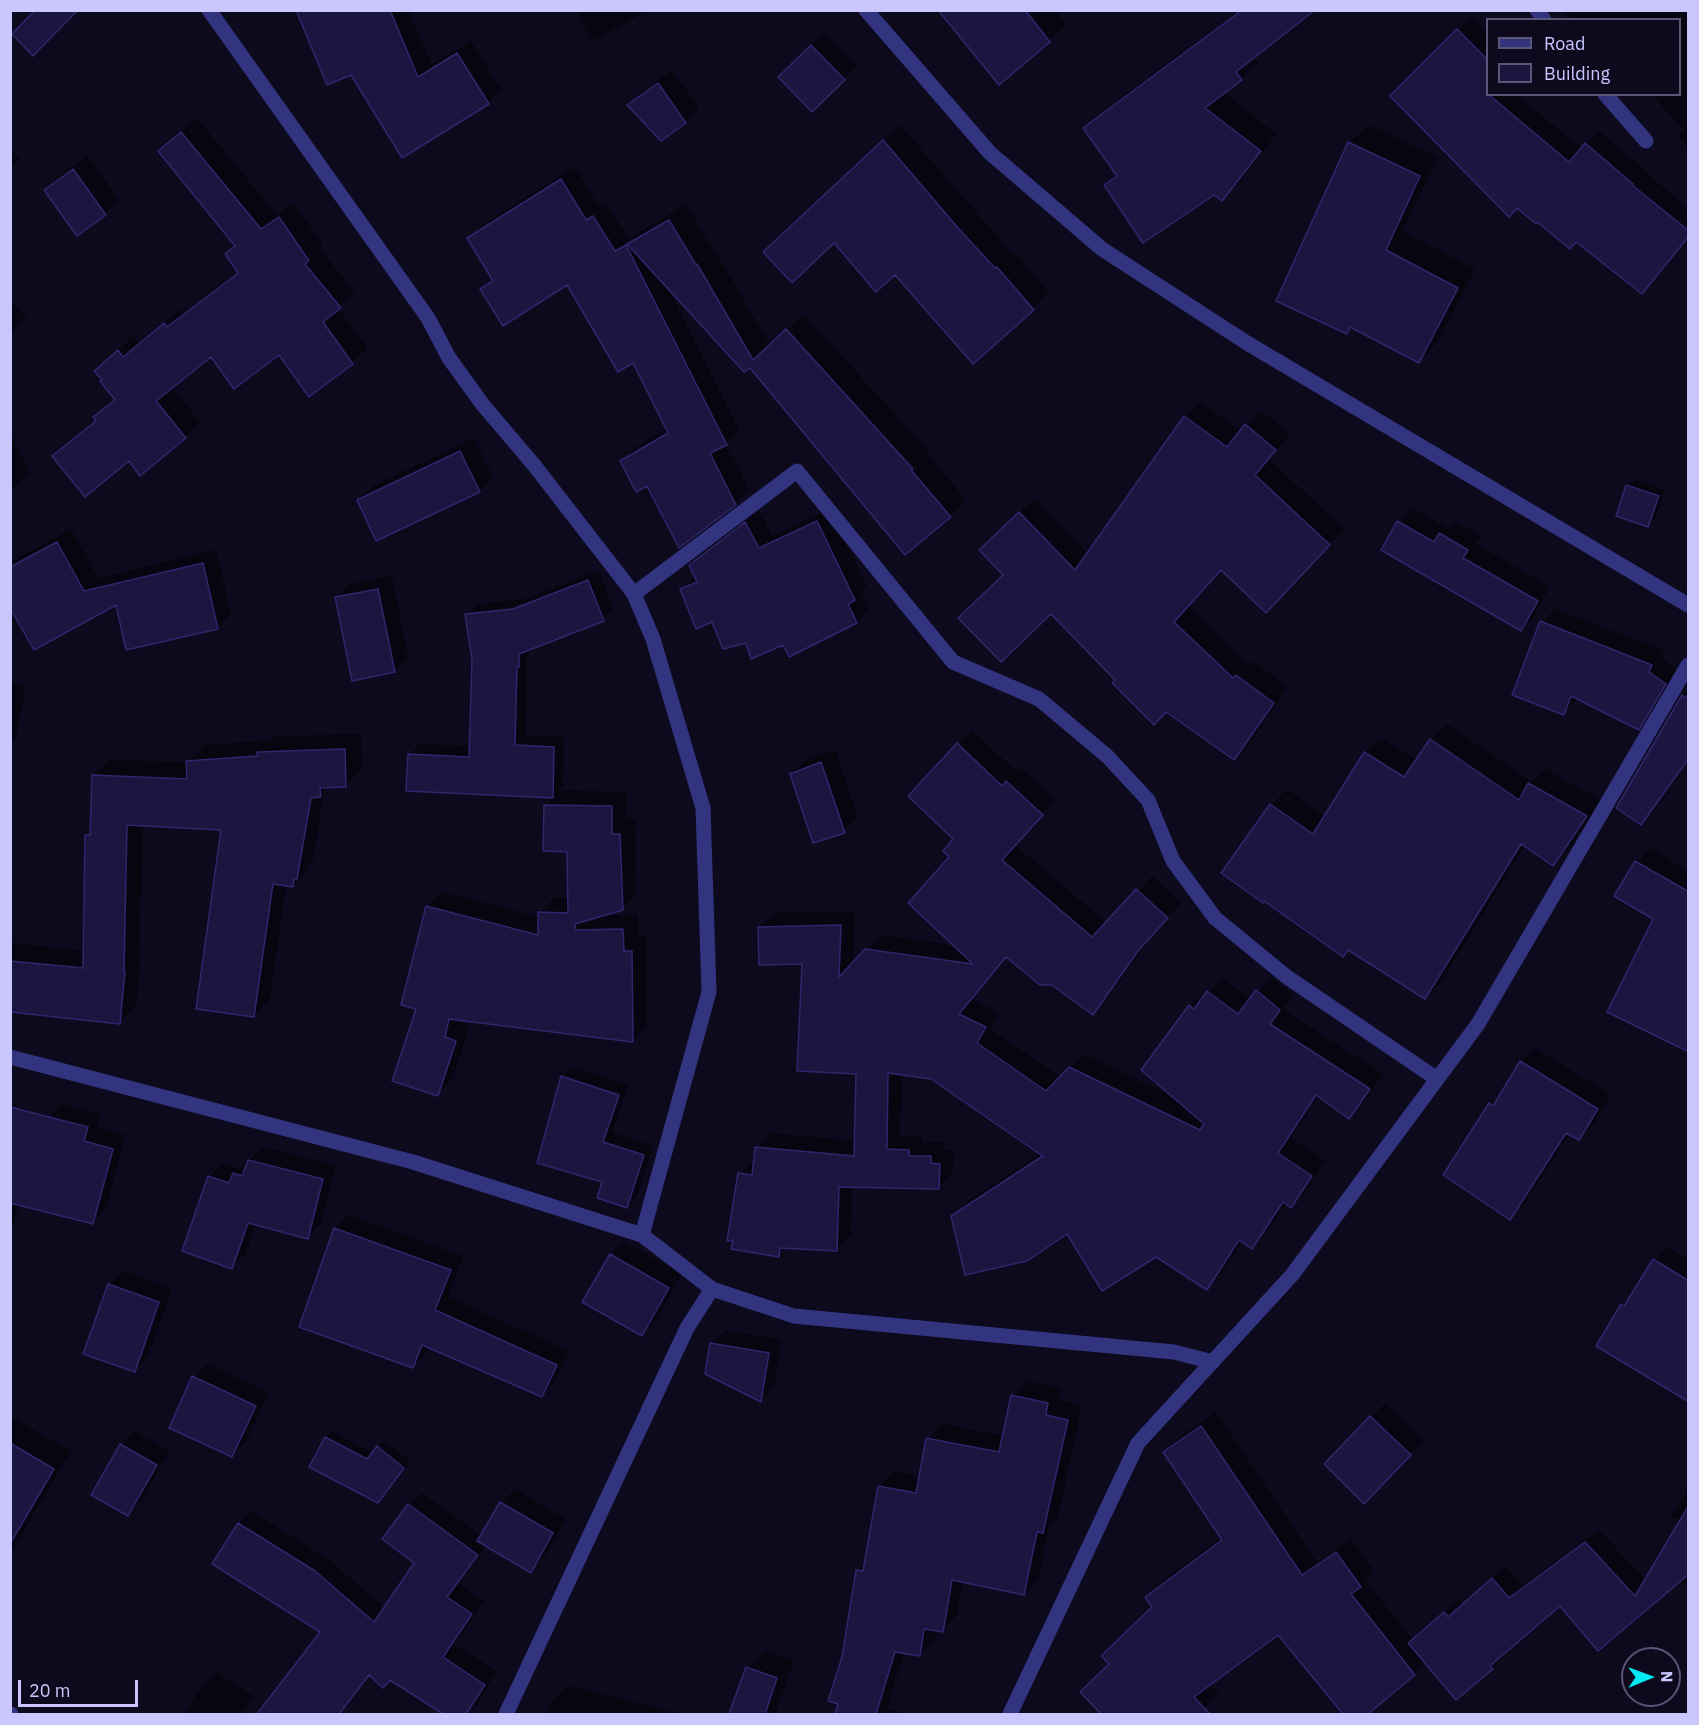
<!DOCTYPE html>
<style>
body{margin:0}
#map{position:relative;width:1699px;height:1725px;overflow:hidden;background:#0d0a1e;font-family:"IBM Plex Sans",sans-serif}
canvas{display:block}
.frame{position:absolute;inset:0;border:12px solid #cac7ff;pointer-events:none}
.legend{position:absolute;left:1486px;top:18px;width:195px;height:78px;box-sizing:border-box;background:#0d0a1e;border:2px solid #595678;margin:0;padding:8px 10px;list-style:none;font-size:18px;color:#cac7ff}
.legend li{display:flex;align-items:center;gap:12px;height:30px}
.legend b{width:30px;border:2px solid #595678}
.north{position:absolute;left:1621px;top:1647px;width:60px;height:60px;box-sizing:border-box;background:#0d0a1e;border:2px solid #595678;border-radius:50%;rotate:89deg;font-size:16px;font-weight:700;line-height:24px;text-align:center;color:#cac7ff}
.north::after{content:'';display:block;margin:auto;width:21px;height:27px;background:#00e8f2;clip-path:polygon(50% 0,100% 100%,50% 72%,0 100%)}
.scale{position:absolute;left:18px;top:1680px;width:120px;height:27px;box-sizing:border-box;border:3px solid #cac7ff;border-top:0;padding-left:8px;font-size:18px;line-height:21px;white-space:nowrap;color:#cac7ff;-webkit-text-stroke:4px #0d0a1e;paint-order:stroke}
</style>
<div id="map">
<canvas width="1699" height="1725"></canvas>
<div class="frame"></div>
<ul class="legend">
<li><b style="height:8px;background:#323480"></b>Road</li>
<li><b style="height:16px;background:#1c1540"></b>Building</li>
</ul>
<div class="north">N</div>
<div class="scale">20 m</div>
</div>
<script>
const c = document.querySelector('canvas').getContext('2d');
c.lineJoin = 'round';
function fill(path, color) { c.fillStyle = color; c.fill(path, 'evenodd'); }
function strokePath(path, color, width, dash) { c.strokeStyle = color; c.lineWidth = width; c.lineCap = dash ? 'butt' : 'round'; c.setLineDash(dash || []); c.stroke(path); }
fill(new Path2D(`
 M296,10H408L432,65L471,41L501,90L488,103L351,73L328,83Z
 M576,10H649L592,41Z
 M940,10H1055L1066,24L1049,41L999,83Z
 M1231,10H1313L1253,57L1258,63L1241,79L1223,92L1276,134L1239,183L1222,199L1214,193L1106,185L1117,173L1085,129L1102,112L1234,14Z
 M1563,10H1688V148L1678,137L1684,130L1651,94H1680V20H1570Z
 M1471,17L1488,33V94H1516L1582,149L1599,131L1645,170L1644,171L1688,208V237L1655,279L1642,292L1392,96Z
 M825,32L857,65L812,110L780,77Z
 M672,70L699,108L685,122L661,139L629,105L643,91Z
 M197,118L277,215L294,203L323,245L319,248L355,292L338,308L367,348L352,363L279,353L211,355L171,387L200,422L185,437L129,459L55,456L70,441L97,419L95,417L115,398L96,371L133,336L139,343L180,309L183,313L238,271L227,254L236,245L160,151L175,136Z
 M900,125L1012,253L1014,252L1049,292L974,362L895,273L834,241L781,236Z
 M1368,125L1438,157L1403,231L1475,269L1437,343L1418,362L1352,327L1347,332L1349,143Z
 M10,149L20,160L10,169Z
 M88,156L119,200L105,214L77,234L46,190L59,176Z
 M575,167L600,208L607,204L629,239L686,204L713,250L714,249L770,345L803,314L929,451L927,453L966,500L950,516L750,366L668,288L739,430L725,444L749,490L735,504L647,484L622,462L635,448L667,429L633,361L567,282L482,290L493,278L469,239L482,225Z
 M10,300L27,318L10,334Z
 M1200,402L1241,431L1261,410L1290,434L1269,459L1344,529L1281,596L1222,568L1188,606L1249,664L1252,661L1288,687L1249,743L1234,758L1166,710L1117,680L1051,612L1005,575L981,550L1035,498L1088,554L1185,417Z
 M10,432L30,473L10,491Z
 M474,438L493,477L479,491L359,500L373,486Z
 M1634,479L1665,490L1655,519L1648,525L1628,486Z
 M1412,508L1447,528L1454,521L1481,536L1476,544L1550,587L1534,616L1521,629L1383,550L1399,522Z
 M830,509L867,586L861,592L869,609L856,622L783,643L747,641L713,620L682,589L696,575L690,565L704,552L759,511L772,536Z
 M71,529L98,578L216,550L231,614L217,627L117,603L10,605V562Z
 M599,570L613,609L603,619L529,649V655L527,657L525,735L564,737L563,786L558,790L627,792L626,820L635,819L637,894L622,909L603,915H638L639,937H646L647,1026L633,1041L460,1019L459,1022L470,1026L452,1079L437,1094L418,1008L427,907L442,892L539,917V913L554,898H570L569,850L546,805L555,796L408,790L409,755L420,744L471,746L474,660L467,615L477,604L525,599Z
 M392,576L408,657L394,671L337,598L350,584Z
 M1555,609L1665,651L1661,658L1678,670L1652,715L1638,728L1578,697L1564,713L1542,622Z
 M10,682L26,685L16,738L10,743Z
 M1688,691V762L1654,810L1641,823L1683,696Z
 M1447,724L1532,782L1545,769L1601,800L1569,849L1553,864L1525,845L1441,982L1425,998L1271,805L1287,789L1325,817L1365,753L1381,738L1417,760L1431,740Z
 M972,730L1017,772L1021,768L1056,800L1015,845L1107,923L1152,876L1181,903L1152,935L1107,998L1093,1013L1053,984L1008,956L972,999L999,1013L990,1029L1061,1077L1084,1054L1171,1096L1190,1006L1204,992L1207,994L1222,978L1251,999L1271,977L1293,995L1283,1009L1383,1074L1363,1102L1348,1117L1319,1095L1291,1138L1325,1161L1305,1192L1291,1206L1286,1203L1266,1233L1252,1247L1243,1240L1221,1274L1207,1288L1156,1255L1067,1232L953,1216L967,1202L1042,1153L932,1078L902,1073L900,1136H922V1142H945V1150H954L953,1173L938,1187L852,1186L851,1235L837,1249L786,1247L778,1255L739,1174L755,1160L756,1148L770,1133L856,1141L857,1072L803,963L760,927L774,913L854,912L853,964L881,935L956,946L951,857L955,839L958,745Z
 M361,734L362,769L346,785L330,786L324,791L313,861L310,864L309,869L292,885L286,884L270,999L253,1016L223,828L143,825L139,956H141L136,1006L120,1022L10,1011V943L84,951L87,836L91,831L93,776L110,759L187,763L204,745L271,740L275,736Z
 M835,750L858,818L844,831L791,774L805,760Z
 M1650,848L1688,871V1051L1655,918L1616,896L1636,862Z
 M1535,1048L1611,1095L1593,1125L1579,1139L1570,1133L1524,1204L1510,1218L1491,1104L1504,1091L1521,1062Z
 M572,1067L628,1085L612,1132L653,1146L637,1197L627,1207L604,1181L562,1077Z
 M63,1104L101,1114L97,1128L125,1135L106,1209L93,1223L49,1117Z
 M263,1147L336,1166L321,1224L307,1238L256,1224L246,1254L232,1267L209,1177L223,1163L239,1169Z
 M10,1197L21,1201L10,1231Z
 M348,1215L463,1256L448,1297L569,1351L555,1382L542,1396L429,1346L426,1353L412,1367L335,1229Z
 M624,1241L682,1274L656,1320L642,1334L611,1255Z
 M1668,1247L1688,1260V1401L1622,1305L1635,1292L1654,1260Z
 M123,1271L172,1289L148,1357L135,1370L109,1285Z
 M725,1330L782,1340L774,1387L761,1400L712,1344Z
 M207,1364L269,1392L246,1442L232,1456L194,1377Z
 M1028,1381L1062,1389L1060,1400L1082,1405L1058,1516L1049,1525L1039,1578L1024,1593L963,1581L957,1615L942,1630L936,1629L935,1640L920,1655L904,1652L887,1709L906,1714H836L840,1703L843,1658L857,1571L866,1563L879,1487L894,1472L921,1476L928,1439L943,1424L1004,1436L1013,1396Z
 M1385,1403L1424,1441L1364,1501L1326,1464Z
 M1216,1412L1317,1562L1351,1539L1374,1571L1365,1580L1413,1640L1458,1600L1462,1604L1506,1566L1522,1586L1599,1530L1646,1580L1680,1521L1671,1516L1688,1489V1585L1679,1580L1598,1649L1561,1604L1503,1653L1505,1655L1492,1668L1426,1662L1414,1674L1365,1714H1352L1279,1633L1209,1684L1219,1694L1198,1714H1103L1082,1692L1111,1664L1154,1606L1147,1597L1161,1582L1222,1537L1165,1452L1179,1437Z
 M10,1416L71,1451L10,1554Z
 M134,1431L170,1451L141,1501L127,1515L121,1445Z
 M332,1431L374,1453L384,1441L410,1461L384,1494L326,1437Z
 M515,1489L566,1519L544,1557L530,1571L487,1545L459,1584L484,1601L454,1644L497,1671L478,1702L465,1714L452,1706L390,1678L370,1675L340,1714H264L261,1712L323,1632L239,1523L251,1511L328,1559L385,1608L416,1563L409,1505L422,1493L482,1536L501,1503Z
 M765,1651L794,1661L775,1714H731L747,1668Z
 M216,1672L253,1696L242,1714H184L202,1686Z
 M568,1686L682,1714H547L550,1704Z`), '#0007');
const building = new Path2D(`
 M35,10H78L33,56L12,34Z
 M296,10H390L418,77L457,53L489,104L402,158L351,75L327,85Z
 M938,10H1025L1050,42L999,85Z
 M1242,10H1315L1236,72L1242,80L1205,108L1261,151L1222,201L1214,195L1143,243L1104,185L1117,176L1083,128Z
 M1457,29L1488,60V94L1569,162L1585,143L1633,184L1632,185L1689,231V236L1642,294L1576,242L1570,249L1537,222L1536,224L1517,208L1509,217L1390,96Z
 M811,45L845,80L812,112L778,77Z
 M658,83L686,123L661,141L627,105Z
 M181,132L261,229L279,217L309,261L305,264L341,308L323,322L353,364L309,397L279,355L234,389L211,357L156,401L186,438L140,476L129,461L85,497L52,456L96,421L93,417L115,400L100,381L102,380L94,371L118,350L123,357L164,323L167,327L238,273L225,254L235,246L158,151Z
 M883,140L959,229L995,268L997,267L1034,310L973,364L895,275L876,292L834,243L792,283L763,252Z
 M1348,142L1420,176L1386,250L1458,288L1419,363L1350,327L1347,334L1276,301Z
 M73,169L106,215L77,236L44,190Z
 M561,179L586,220L593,216L615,251L626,245L727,445L710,453L736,505L679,548L647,486L636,492L620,461L668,433L633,363L618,372L567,285L503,326L480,289L493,281L467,238Z
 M669,220L696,265L697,264L753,360L786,329L913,469L911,470L951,517L905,555L750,368L744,372L627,244Z
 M1184,416L1227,447L1245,424L1276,450L1255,475L1330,545L1266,613L1221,570L1174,622L1233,678L1236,675L1274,703L1234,760L1166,712L1154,725L1112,683L1115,680L1051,614L1001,662L958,618L1003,575L979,550L1019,512L1075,570Z
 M460,451L480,492L376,541L357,500Z
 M1626,485L1659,496L1648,527L1616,516Z
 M817,521L855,600L848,604L857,623L789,657L783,645L751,659L746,643L723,649L712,622L696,629L680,589L697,582L689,565L745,522L759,548Z
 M1397,521L1434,542L1439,533L1468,550L1463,558L1538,601L1521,631L1381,550Z
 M57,542L84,591L203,563L218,629L126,650L116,605L34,650L10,608V567Z
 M588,580L604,621L519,654V667H517L515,745L554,747L553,798L406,791L408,754L469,757L472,660L465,614L513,609Z
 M378,589L395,672L352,681L335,597Z
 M1540,621L1652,665L1649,672L1666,684L1639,730L1571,696L1564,715L1512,695Z
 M1689,694V758L1641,825L1616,808L1682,695L1685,698Z
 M1430,739L1519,800L1528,783L1587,816L1553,866L1521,844L1425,999L1348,950L1343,957L1264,901L1263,903L1221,873L1270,804L1313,834L1364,752L1404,777Z
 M957,743L1002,786L1006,781L1043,815L1002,860L1092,937L1136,889L1168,918L1138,951L1093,1015L1052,985H1040L1006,957L959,1014L986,1027L977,1043L1046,1091L1069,1067L1200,1130L1204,1124L1141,1070L1189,1005L1194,1009L1207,991L1238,1014L1256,990L1280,1010L1270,1024L1370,1089L1349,1119L1316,1095L1278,1153L1312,1176L1291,1208L1283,1202L1252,1249L1239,1240L1207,1290L1156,1257L1102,1291L1067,1234L1027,1261L965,1275L951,1216L1041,1157H1044L931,1079L888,1073L887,1149L909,1150V1156H931V1163L940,1164L939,1189L839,1187L837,1251L780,1248L779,1257L731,1249L733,1241H727L738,1173L752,1175L755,1147L854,1156L856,1074L797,1071L802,964L759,965L758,927L841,925L839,977L865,949L973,964L908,903L949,857L943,851L953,839L908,796Z
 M345,749L346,787L320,788L321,797L311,798L297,879H294L293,887L273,884L254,1017L196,1009L221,830L127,825L124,972H125L120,1024L10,1012V961L83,968L85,835H90L92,775L187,779L186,761L257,756V752Z
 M821,762L845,833L813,843L790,774Z
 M544,805L612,806V834H620L623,910L575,924L576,930L623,929L624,951H632L633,1042L449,1019L445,1037L456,1041L438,1096L392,1081L416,1009L401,1005L426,906L538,935V912L568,913L567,852L543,851Z
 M1635,861L1689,892V1052L1607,1012L1653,919L1614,896Z
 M1520,1061L1598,1109L1579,1140L1566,1133L1510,1220L1443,1175L1489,1103L1493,1106Z
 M561,1076L619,1095L603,1142L644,1155L627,1208L597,1198L602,1182L537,1163Z
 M10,1107L88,1127L84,1141L113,1149L93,1224L10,1203Z
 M248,1160L323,1179L308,1239L248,1223L232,1269L182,1251L208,1176L229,1183L233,1173L242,1176Z
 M334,1228L451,1270L435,1310L557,1365L542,1397L422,1345L413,1368L299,1327Z
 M610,1254L669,1288L642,1336L582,1302Z
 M1653,1259L1689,1281V1402L1596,1346L1621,1304L1624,1306Z
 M108,1284L159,1302L135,1372L83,1354Z
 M710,1343L769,1353L761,1402L705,1374Z
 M192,1376L256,1406L232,1457L169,1428Z
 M1011,1395L1048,1403L1046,1415L1068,1420L1043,1533L1037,1532L1024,1595L952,1580L943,1632L924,1629L920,1656L895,1652L876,1714H835L838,1704L828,1701L842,1657L856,1570L863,1571L878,1486L916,1493L926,1438L999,1452Z
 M1370,1416L1411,1455L1364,1504L1324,1464Z
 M1201,1426L1302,1575L1336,1552L1361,1587L1351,1594L1415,1675L1368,1714H1343L1278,1635L1194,1697L1210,1714H1101L1080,1692L1109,1664L1101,1656L1152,1607L1145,1597L1222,1540L1163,1452Z
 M325,1437L367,1459L377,1446L404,1468L378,1503L309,1467Z
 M10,1443L54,1469L10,1544Z
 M120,1444L157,1465L128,1516L91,1495Z
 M500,1502L553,1533L531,1573L477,1541Z
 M408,1504L478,1555L447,1597L472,1614L443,1657L485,1685L466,1714H443L390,1680L383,1688L369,1675L339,1714H257L320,1632L212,1564L238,1523L315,1571L374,1622L414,1563L382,1539Z
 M1689,1505V1574L1598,1651L1560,1606L1490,1666L1493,1669L1456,1700L1408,1643L1444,1612L1448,1617L1492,1578L1509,1598L1585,1542L1635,1596Z
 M746,1667L777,1678L765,1714H729Z`);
fill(building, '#1c1540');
strokePath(building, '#30266d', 1.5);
strokePath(new Path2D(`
 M209,10L428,318L449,358L483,405L534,465L634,594L653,639L703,808L709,992L642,1235
 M866,10L990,153L1102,249L1247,343L1688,605
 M1537,10L1544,20
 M1605,94L1646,141
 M634,594L797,471L953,662L1039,699L1107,756L1148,800L1173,861L1215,918L1287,977L1437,1079
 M10,1057L413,1162L642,1235L712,1289
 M10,1714H11
 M506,1714L687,1328L712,1289L794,1316L1174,1352L1213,1362
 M1010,1714L1138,1443L1292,1275L1478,1024L1688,665`), '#323480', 15);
</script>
